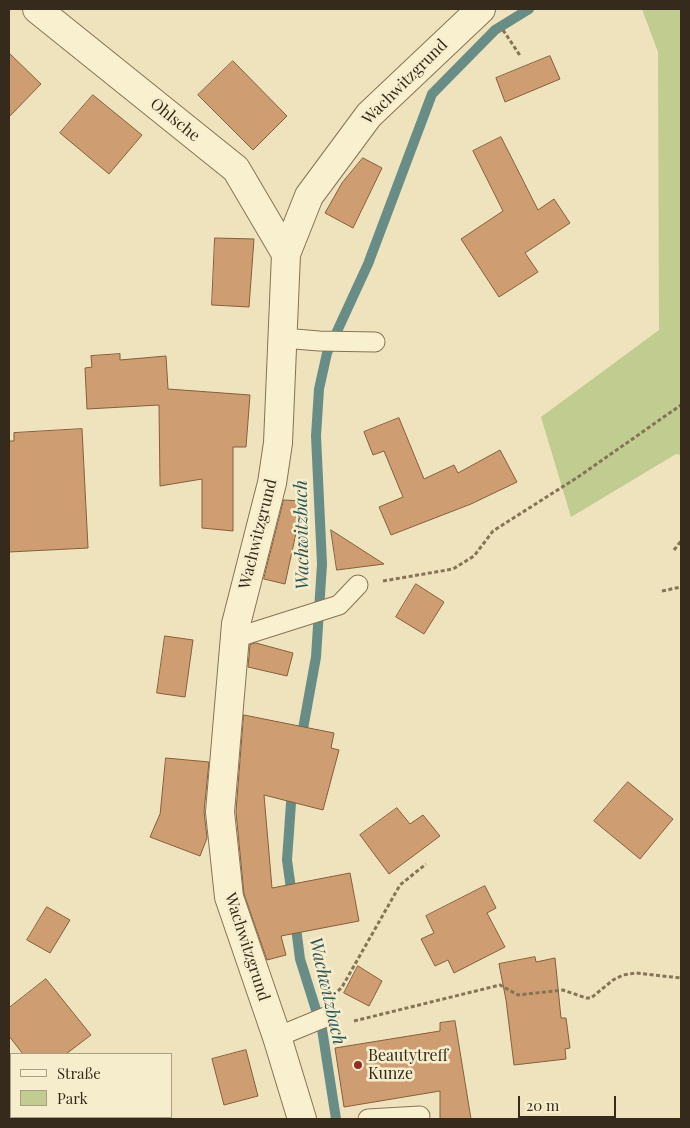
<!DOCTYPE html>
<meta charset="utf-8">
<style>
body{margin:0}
#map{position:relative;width:690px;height:1128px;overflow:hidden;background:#eee3bd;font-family:"Playfair Display",serif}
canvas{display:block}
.frame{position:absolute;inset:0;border:10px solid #352a1b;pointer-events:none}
.legend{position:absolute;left:10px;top:1053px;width:162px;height:65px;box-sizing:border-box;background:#f6edcd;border:1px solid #a99f86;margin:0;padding:6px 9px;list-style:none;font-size:15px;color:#352a1b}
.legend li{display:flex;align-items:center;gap:10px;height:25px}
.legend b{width:25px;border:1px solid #a99f86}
.scale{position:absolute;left:518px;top:1096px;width:98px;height:22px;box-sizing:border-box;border:2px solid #352a1b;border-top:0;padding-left:6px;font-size:15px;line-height:18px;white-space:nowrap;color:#352a1b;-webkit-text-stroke:4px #f6edcd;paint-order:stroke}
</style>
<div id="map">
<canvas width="690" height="1128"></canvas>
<div class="frame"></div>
<ul class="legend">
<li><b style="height:6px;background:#f9f0d0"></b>Straße</li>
<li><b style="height:14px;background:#c1cc91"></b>Park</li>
</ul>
<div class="scale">20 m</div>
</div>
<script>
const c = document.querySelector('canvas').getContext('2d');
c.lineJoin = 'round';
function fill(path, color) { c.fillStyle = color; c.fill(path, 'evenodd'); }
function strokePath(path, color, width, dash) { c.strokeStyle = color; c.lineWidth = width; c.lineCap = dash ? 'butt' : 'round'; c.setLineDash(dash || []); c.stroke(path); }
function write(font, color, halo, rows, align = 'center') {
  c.font = font + ' "Playfair Display",serif'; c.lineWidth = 5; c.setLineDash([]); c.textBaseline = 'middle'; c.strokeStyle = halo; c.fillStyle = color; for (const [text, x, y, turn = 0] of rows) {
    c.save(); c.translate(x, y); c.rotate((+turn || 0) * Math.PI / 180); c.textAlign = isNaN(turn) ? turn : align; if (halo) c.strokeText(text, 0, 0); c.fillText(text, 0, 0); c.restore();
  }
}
fill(new Path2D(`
 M642,9H681V455L676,454L571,517L541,417L659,330L658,52Z`), '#c1cc91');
strokePath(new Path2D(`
 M301,740L316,657L322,564L316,436L319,389L327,353L368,264L432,94L495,30L529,9
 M292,789L287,860L292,896
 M295,920L300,959L322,1029L336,1119`), '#688d86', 10);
const building = new Path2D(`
 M9,53L41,84L9,117Z
 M550,56L560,79L505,102L496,78Z
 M233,61L287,116L253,150L198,95Z
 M93,95L142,135L109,174L60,133Z
 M501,137L538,210L554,199L570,223L525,253L538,272L499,297L461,239L503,211L473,151Z
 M363,158L382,168L353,228L325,213L342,183Z
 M215,238L254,239L249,307L212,305Z
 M120,354V360L166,356L168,389L250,395L246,447H233V531L202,528V479L160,486L159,405L87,409L85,368L92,367L91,356Z
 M399,418L424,479L454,465L458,473L500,450L517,482L471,504L391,535L379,507L403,497L384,451L373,455L364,432Z
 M82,429L88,548L9,552V441H14V433Z
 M284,500L303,501L285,584L264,579Z
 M331,530L384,564L337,570Z
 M416,584L444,602L424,634L396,617Z
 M165,636L193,640L185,697L157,693Z
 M256,643L293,653L287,676L248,667L250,645Z
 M244,715L334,733L331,748L339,750L323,810L264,795L272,888L350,873L359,921L281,936L286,955L267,960L244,894L236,812Z
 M166,758L209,762L204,811L207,838L200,856L150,837L160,814Z
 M628,782L673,819L640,859L594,821Z
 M397,808L410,824L423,815L440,836L389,874L360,835Z
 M485,886L496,908L487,913L505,947L454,973L448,960L435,966L421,939L434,933L426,916Z
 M47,907L70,920L50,953L27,940Z
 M535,957L536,962L555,958L561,1018H566L570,1048L565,1049L566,1059L514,1065L506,1000L499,964Z
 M358,966L382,981L369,1006L344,993Z
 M46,979L91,1035L66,1054H23L9,1036V1008Z
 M455,1021L471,1119H440V1091L344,1107L335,1048L440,1031V1023Z
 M246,1050L258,1096L224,1105L212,1059Z`);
fill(building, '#ce9e72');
strokePath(building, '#865e3b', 1);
const lane = new Path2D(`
 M283,338L319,341L375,342
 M235,638L339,605L358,585
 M277,1037L328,1016
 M368,1119L420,1116`);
const street = new Path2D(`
 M37,9L236,169L286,254
 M302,1119L277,1037L229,897L220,812L236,624L272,483L278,443L286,254L309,196L369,115L481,9`);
strokePath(lane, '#867356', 21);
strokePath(street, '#867356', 30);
strokePath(new Path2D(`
 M503,30L521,57
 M674,550L681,541
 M383,581L453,569L474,556L493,531L578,477L681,405
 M662,591L681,587
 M338,991L342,987L400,885L426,864
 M354,1021L500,985L518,995L563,990L586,998H591L613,980L623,975L636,973L681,978`), '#867356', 3, [4, 2.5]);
strokePath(lane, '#f9f0d0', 19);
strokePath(street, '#f9f0d0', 28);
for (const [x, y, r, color] of [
 [358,1065,5,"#972c25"]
]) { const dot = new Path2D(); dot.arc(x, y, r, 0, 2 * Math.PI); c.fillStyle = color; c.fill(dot); strokePath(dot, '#f6edcd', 2); }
write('16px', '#352a1b', '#f6edcd', [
 ["Wachwitzgrund",405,82,-45],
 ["Ohlsche",175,120,39],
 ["Wachwitzgrund",258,534,-76],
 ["Wachwitzgrund",247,947,72]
]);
write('16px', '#352a1b', '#f6edcd', [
 ["Beautytreff",368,1056],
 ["Kunze",368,1074]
], 'left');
write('italic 18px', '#2a5556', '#f6edcd', [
 ["Wachwitzbach",302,535,-91],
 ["Wachwitzbach",327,991,77]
]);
</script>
